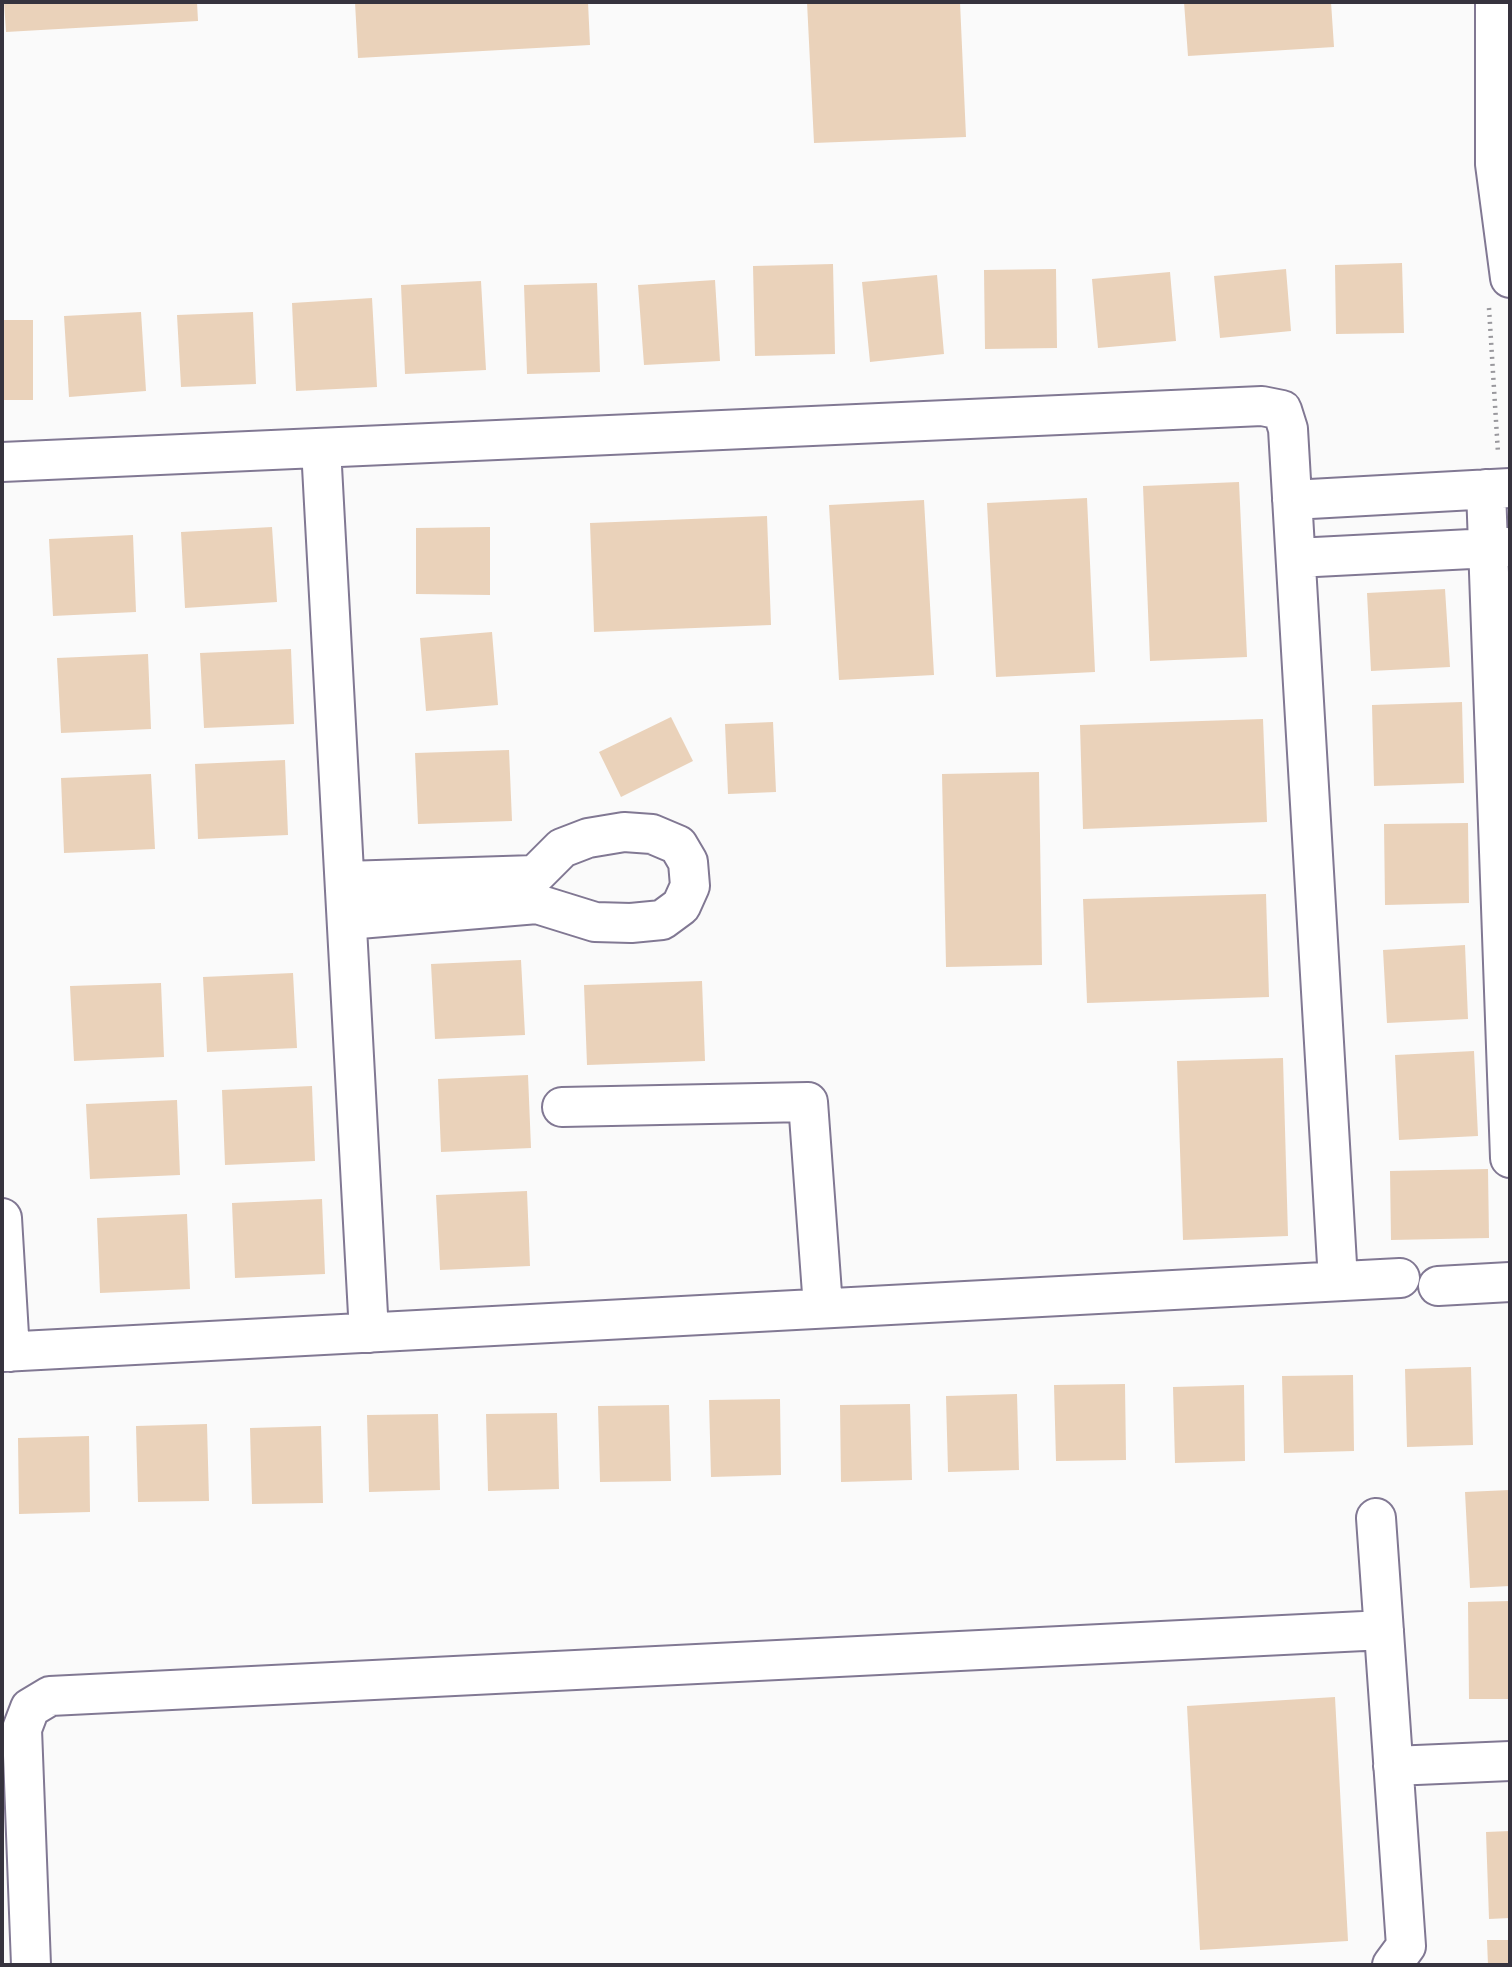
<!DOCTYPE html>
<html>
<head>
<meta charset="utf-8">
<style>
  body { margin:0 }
  #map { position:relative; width:1512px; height:1967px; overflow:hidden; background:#fafafa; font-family:"DM Sans",sans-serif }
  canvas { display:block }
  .frame { position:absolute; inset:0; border:4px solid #36333e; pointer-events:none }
</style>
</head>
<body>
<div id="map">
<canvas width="1512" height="1967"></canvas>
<div class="frame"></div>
</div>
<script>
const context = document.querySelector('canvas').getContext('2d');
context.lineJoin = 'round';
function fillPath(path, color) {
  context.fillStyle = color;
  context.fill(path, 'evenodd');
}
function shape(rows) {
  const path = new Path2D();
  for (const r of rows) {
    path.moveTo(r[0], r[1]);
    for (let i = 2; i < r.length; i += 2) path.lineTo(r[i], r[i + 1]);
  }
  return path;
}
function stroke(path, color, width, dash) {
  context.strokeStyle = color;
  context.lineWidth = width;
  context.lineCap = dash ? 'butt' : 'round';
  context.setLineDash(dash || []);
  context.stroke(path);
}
fillPath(shape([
  [4,2,197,2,198,21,6,32],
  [355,2,588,2,590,45,358,58],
  [807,2,960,2,966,137,814,143],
  [1184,2,1331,2,1334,47,1188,56],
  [1402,263,1404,333,1336,334,1335,265],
  [833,264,835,354,755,356,753,266],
  [1056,269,1057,348,985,349,984,270],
  [1286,269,1291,331,1220,338,1214,276],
  [1170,272,1176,341,1098,348,1092,279],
  [937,275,944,354,870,362,862,282],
  [715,280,720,361,644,365,638,285],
  [481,281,486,370,405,374,401,285],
  [597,283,600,372,527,374,524,285],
  [372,298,377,387,296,391,292,303],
  [141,312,146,391,69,397,64,316],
  [253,312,256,384,181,387,177,315],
  [2,320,33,320,33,400,2,400],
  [1239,482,1247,657,1150,661,1143,486],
  [1087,498,1095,672,996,677,987,503],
  [924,500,934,675,839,680,829,505],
  [767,516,771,625,594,632,590,523],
  [272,527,277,602,185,608,181,532],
  [490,527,490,595,416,594,416,528],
  [133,535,136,612,53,616,49,539],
  [1445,589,1450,667,1371,671,1367,593],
  [492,632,498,705,426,711,420,638],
  [291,649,294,724,204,728,200,653],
  [148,654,151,729,61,733,57,658],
  [1462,702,1464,783,1374,786,1372,705],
  [671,717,693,761,621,797,599,752],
  [1263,719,1267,822,1083,829,1080,725],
  [773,722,776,792,728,794,725,724],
  [509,750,512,821,418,824,415,753],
  [285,760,288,835,198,839,195,764],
  [1039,772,1042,965,946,967,942,774],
  [151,774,155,849,64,853,61,778],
  [1468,823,1469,903,1385,905,1384,824],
  [1266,894,1269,997,1087,1003,1083,899],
  [1465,945,1468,1019,1387,1023,1383,950],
  [521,960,525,1035,435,1039,431,964],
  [293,973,297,1048,207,1052,203,977],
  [702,981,705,1061,587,1065,584,985],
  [161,983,164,1057,74,1061,70,986],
  [1474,1051,1478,1136,1399,1140,1395,1055],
  [1283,1058,1288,1236,1183,1240,1177,1061],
  [528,1075,531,1148,441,1152,438,1079],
  [312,1086,315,1161,225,1165,222,1090],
  [177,1100,180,1175,90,1179,86,1104],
  [1488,1169,1489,1238,1391,1240,1390,1171],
  [527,1191,530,1266,440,1270,436,1195],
  [322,1199,325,1274,235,1278,232,1203],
  [187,1214,190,1289,100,1293,97,1218],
  [1471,1367,1473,1445,1407,1447,1405,1369],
  [1353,1375,1354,1451,1284,1453,1282,1376],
  [1125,1384,1126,1460,1056,1461,1054,1385],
  [1244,1385,1245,1461,1175,1463,1173,1387],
  [1017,1394,1019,1470,948,1472,946,1396],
  [780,1399,781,1475,711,1477,709,1400],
  [910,1404,912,1480,841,1482,840,1405],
  [669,1405,671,1481,600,1482,598,1406],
  [557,1413,559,1489,488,1491,486,1414],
  [438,1414,440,1490,369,1492,367,1415],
  [207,1424,209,1501,138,1502,136,1426],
  [321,1426,323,1503,252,1504,250,1428],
  [89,1436,90,1512,19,1514,18,1438],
  [1510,1490,1510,1586,1470,1588,1465,1492],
  [1510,1601,1510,1699,1469,1699,1468,1602],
  [1335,1697,1348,1941,1200,1950,1187,1706],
  [1510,1831,1510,1918,1489,1919,1486,1832],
  [1487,1940,1510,1940,1510,1965,1488,1965]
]), '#ead2ba');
const minor = shape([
  [1495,2,1495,164,1510,278],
  [321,448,369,1333],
  [2,462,1262,406,1282,410,1288,429,1338,1281],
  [1486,489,1510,1158],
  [1292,500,1510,488],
  [1296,558,1510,547],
  [345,881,535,875,562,848,588,838,624,832,652,834,678,845,688,862,690,886,681,906,662,920,631,923,595,922,537,904,347,920],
  [562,1107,808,1102,823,1307],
  [2,1218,10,1352],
  [1438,1286,1510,1282],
  [2,1352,1400,1278],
  [1376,1518,1406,1946,1392,1965],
  [1393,1766,1510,1761],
  [31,1965,22,1729,30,1708,50,1696,1384,1630]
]);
stroke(minor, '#817893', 42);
stroke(shape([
  [1489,308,1498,453]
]), '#99989d', 4.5, [2, 5]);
stroke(minor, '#fff', 38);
</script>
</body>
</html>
